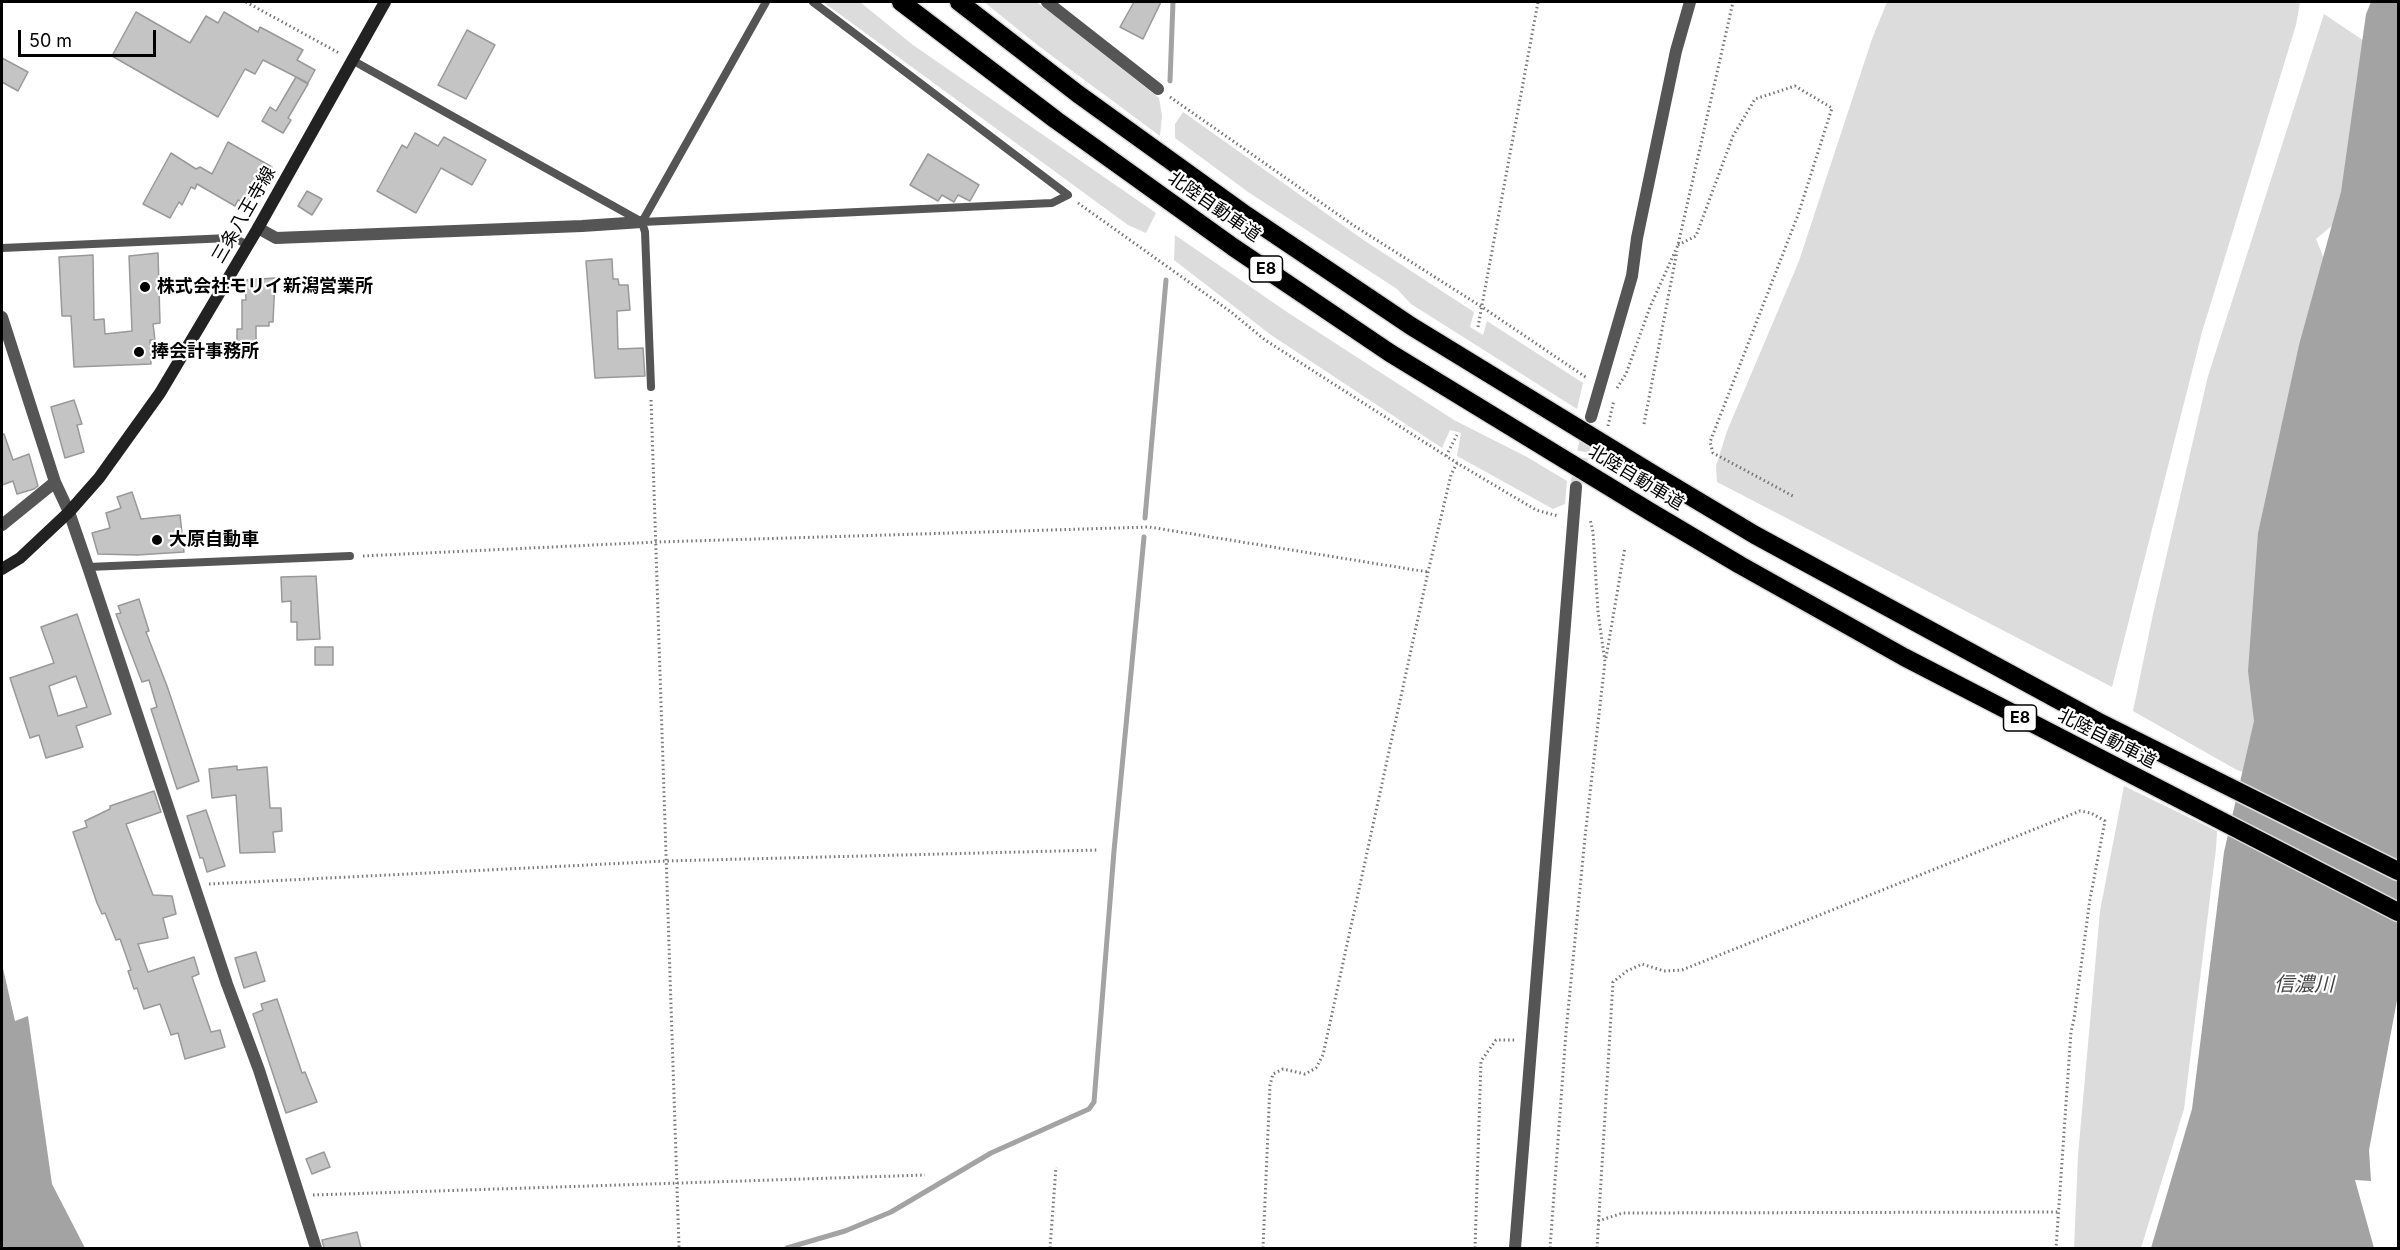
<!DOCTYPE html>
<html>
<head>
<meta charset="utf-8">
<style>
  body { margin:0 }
  #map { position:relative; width:2400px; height:1250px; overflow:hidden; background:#fff; font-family:Inter,sans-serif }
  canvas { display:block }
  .frame { position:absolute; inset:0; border:3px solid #000; pointer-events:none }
  .scale { position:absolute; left:18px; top:30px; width:138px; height:27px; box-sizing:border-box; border:3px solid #000; border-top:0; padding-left:8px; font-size:18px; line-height:21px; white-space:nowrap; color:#000; -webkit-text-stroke:4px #fff; paint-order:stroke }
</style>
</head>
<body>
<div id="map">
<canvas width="2400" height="1250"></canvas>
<div class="frame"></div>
<div class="scale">50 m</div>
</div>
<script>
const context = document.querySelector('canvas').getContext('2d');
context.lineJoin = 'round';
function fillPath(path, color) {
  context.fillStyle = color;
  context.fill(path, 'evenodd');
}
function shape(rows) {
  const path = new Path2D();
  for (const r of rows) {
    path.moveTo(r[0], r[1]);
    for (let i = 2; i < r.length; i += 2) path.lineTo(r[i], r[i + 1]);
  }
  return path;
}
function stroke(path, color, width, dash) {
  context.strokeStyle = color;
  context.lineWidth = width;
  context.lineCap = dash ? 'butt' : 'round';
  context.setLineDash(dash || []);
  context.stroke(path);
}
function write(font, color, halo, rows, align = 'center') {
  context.font = font + ' Inter,"Noto Sans JP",sans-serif';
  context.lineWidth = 4.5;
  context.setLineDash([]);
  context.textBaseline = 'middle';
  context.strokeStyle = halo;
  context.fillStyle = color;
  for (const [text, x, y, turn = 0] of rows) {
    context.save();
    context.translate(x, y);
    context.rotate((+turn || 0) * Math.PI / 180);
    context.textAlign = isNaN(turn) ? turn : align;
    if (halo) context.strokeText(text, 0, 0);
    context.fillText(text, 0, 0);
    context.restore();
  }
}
fillPath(shape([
  [823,2,860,2,913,45,1156,213,1146,233,1128,225],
  [984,2,1036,2,1054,15,1159,98,1162,116,1160,136,1040,47],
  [1887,2,2300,2,2296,25,2202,332,2112,687,1717,482,1716,466,1727,431,1799,261,1872,39],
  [2324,14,2373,47,2353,208,2316,239,2334,283,2254,777,2235,769,2133,711,2153,614,2208,376],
  [1183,112,1365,241,1474,312,1470,327,1483,335,1487,321,1583,383,1577,409,1411,304,1397,289,1248,192,1175,138,1175,124],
  [1175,235,1287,312,1454,420,1527,457,1567,481,1565,504,1553,509,1457,456,1461,433,1450,430,1442,448,1271,335,1174,260],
  [2124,786,2217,831,2216,849,2184,1109,2141,1248,2074,1248,2078,1155,2100,911]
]), '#dcdcdc');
fillPath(shape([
  [2371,2,2398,2,2398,995,2369,1150,2371,1181,2355,1180,2374,1248,2151,1248,2192,1109,2224,852,2254,721,2248,671,2258,533,2299,345,2341,192,2366,14],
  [2,964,15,1021,28,1016,52,1184,85,1248,2,1248]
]), '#a3a3a3');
stroke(shape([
  [1170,81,1173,2],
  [1145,518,1166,280],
  [787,1248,845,1231,891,1212,991,1153,1089,1109,1094,1102,1114,851,1144,537]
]), '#a3a3a3', 5);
const building = shape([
  [1134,2,1161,2,1143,39,1120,27,1134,2],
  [136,12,190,43,206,16,218,23,224,12,258,32,260,27,303,50,297,60,315,70,308,83,263,60,255,74,245,69,218,117,112,56,136,12],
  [467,30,495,45,466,99,438,85,467,30],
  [2,58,28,72,18,91,2,82,2,58],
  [296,77,308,84,288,118,291,120,283,133,262,121,270,107,276,111,296,77],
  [415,133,438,146,444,137,486,160,472,185,441,168,416,213,377,191,402,145,407,148,415,133],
  [228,142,272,167,257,189,253,186,246,204,238,200,235,206,197,184,195,189,191,187,182,205,179,202,170,218,143,204,171,153,196,169,200,167,212,174,228,142],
  [928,154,979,185,970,201,958,195,954,202,942,195,938,201,910,185,928,154],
  [307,191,322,199,312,215,298,206,307,191],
  [158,253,160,323,153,324,155,340,150,340,151,364,74,367,71,316,62,316,59,257,93,255,94,320,104,319,105,334,132,331,129,256,158,253],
  [612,259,613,279,618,279,619,285,628,285,630,310,617,311,618,349,643,348,645,376,595,378,586,261,612,259],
  [275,278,273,322,269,322,269,326,256,326,256,353,237,353,237,329,242,329,242,300,246,300,245,280,275,278],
  [74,400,82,424,77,425,84,452,65,458,51,407,74,400],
  [2,434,4,434,13,460,29,454,38,486,34,489,17,494,13,481,2,485,2,434],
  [132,492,141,519,180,515,184,552,137,555,98,554,92,533,110,528,106,513,121,508,117,497,132,492],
  [316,576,320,639,297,640,297,622,291,622,291,601,282,602,281,577,316,576],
  [139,599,149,631,146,632,167,686,199,781,177,789,151,709,157,707,149,680,142,682,116,614,121,613,118,606,139,599],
  [77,614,111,714,76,726,83,747,46,758,39,735,30,738,10,678,54,663,41,627,77,614],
  [76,676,87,707,58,716,49,686,76,676],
  [315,647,333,647,333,665,315,665,315,647],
  [237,766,237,770,267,767,270,808,281,808,282,831,273,832,275,852,240,853,236,795,212,798,209,769,237,766],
  [154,791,161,812,126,824,153,895,172,896,176,914,163,918,168,938,138,944,148,972,194,957,199,974,192,977,211,1032,220,1030,225,1047,185,1059,178,1033,171,1035,160,1004,144,1009,137,988,134,989,128,971,131,970,120,939,116,940,105,913,102,914,97,903,73,832,87,827,85,821,110,809,110,806,154,791],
  [206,810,225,866,207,872,203,858,200,858,187,816,206,810],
  [256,952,265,981,244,988,235,958,256,952],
  [277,999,302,1073,305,1072,317,1102,286,1113,253,1014,263,1010,261,1004,277,999],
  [324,1152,330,1167,312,1174,306,1159,324,1152],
  [357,1232,361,1248,324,1248,322,1240,357,1232]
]);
fillPath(building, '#c4c4c4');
stroke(building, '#999', 1.5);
stroke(shape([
  [1576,487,1588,429]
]), '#d9d9d9', 12, [12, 6]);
const motorway = shape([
  [901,2,1056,120,1233,247,1390,353,1649,511,1740,565,1904,657,2398,912],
  [959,2,1078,94,1246,215,1411,326,1653,474,1755,535,2097,721,2398,871]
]);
stroke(motorway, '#dbdbdb', 21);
stroke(shape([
  [246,2,339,53],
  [1170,97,1353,225,1482,307,1587,378],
  [1078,203,1231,312,1265,340,1457,463,1536,510,1558,516],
  [1678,245,1696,236,1733,136,1755,99,1795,86,1832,108,1798,215,1710,442,1713,453,1793,496],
  [1478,327,1538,2],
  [1617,388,1626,374,1650,307,1678,245,1733,2],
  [651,400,679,1247],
  [1644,424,1677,251],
  [1608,426,1614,400],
  [1446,456,1457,435],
  [363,556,657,542,1149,527,1428,572],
  [1606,658,1625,547],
  [209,884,666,861,1098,850],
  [313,1195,925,1175],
  [1598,1221,1623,1213,2058,1212],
  [1050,1248,1056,1167],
  [1263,1248,1270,1085,1273,1074,1283,1069,1305,1074,1316,1068,1323,1055,1428,572,1451,475,1457,463],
  [1475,1248,1481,1061,1496,1040,1517,1040],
  [1550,1248,1566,1032,1585,837,1605,662,1598,612,1593,532,1590,519],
  [1597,1248,1613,982,1627,971,1642,964,1664,971,1682,970,2080,811,2091,813,2105,821,2090,899,2074,1019,2071,1032,2056,1248]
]), '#777', 3, [1.5, 3]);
stroke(shape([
  [352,60,642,222,1052,203,1068,195,813,2],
  [2,248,229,238,236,239,248,245],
  [651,387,645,232,642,222,766,2],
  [88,567,350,556]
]), '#555', 8);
stroke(shape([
  [1047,2,1158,89],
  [258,228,276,238,582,226,642,222],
  [2,317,55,482,69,512,88,567,227,984,259,1070,316,1248],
  [1591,417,1632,276,1637,238,1676,51,1690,2],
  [2,525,55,482],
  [1515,1248,1576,487]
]), '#555', 12);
stroke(shape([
  [2,569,20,558,69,512,99,478,160,393,258,228,385,2]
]), '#222', 12);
stroke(motorway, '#000', 18);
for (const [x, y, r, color] of [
  [145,287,6,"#000"],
  [139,352,6,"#000"],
  [157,540,6,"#000"]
]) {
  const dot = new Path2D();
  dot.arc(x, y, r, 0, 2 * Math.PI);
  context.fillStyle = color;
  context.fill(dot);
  stroke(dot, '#fff', 2);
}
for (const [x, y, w] of [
  [1266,269,33],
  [2020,718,33]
]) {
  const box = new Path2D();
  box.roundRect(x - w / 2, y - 13, w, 26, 4.5);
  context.fillStyle = '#fff';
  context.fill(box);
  stroke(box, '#000', 1.5);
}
write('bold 16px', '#000', null, [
  ["E8",1266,269],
  ["E8",2020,718]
]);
write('18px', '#000', '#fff', [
  ["北陸自動車道",1214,207,35],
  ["三条八王寺線",244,215,-60],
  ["北陸自動車道",1636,478,31],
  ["北陸自動車道",2107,739,27]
]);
write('bold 18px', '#000', '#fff', [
  ["株式会社モリイ新潟営業所",157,287],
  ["捧会計事務所",151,352],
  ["大原自動車",169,540]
], 'left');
write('italic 20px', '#444', '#fff', [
  ["信濃川",2304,985]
]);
</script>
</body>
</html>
